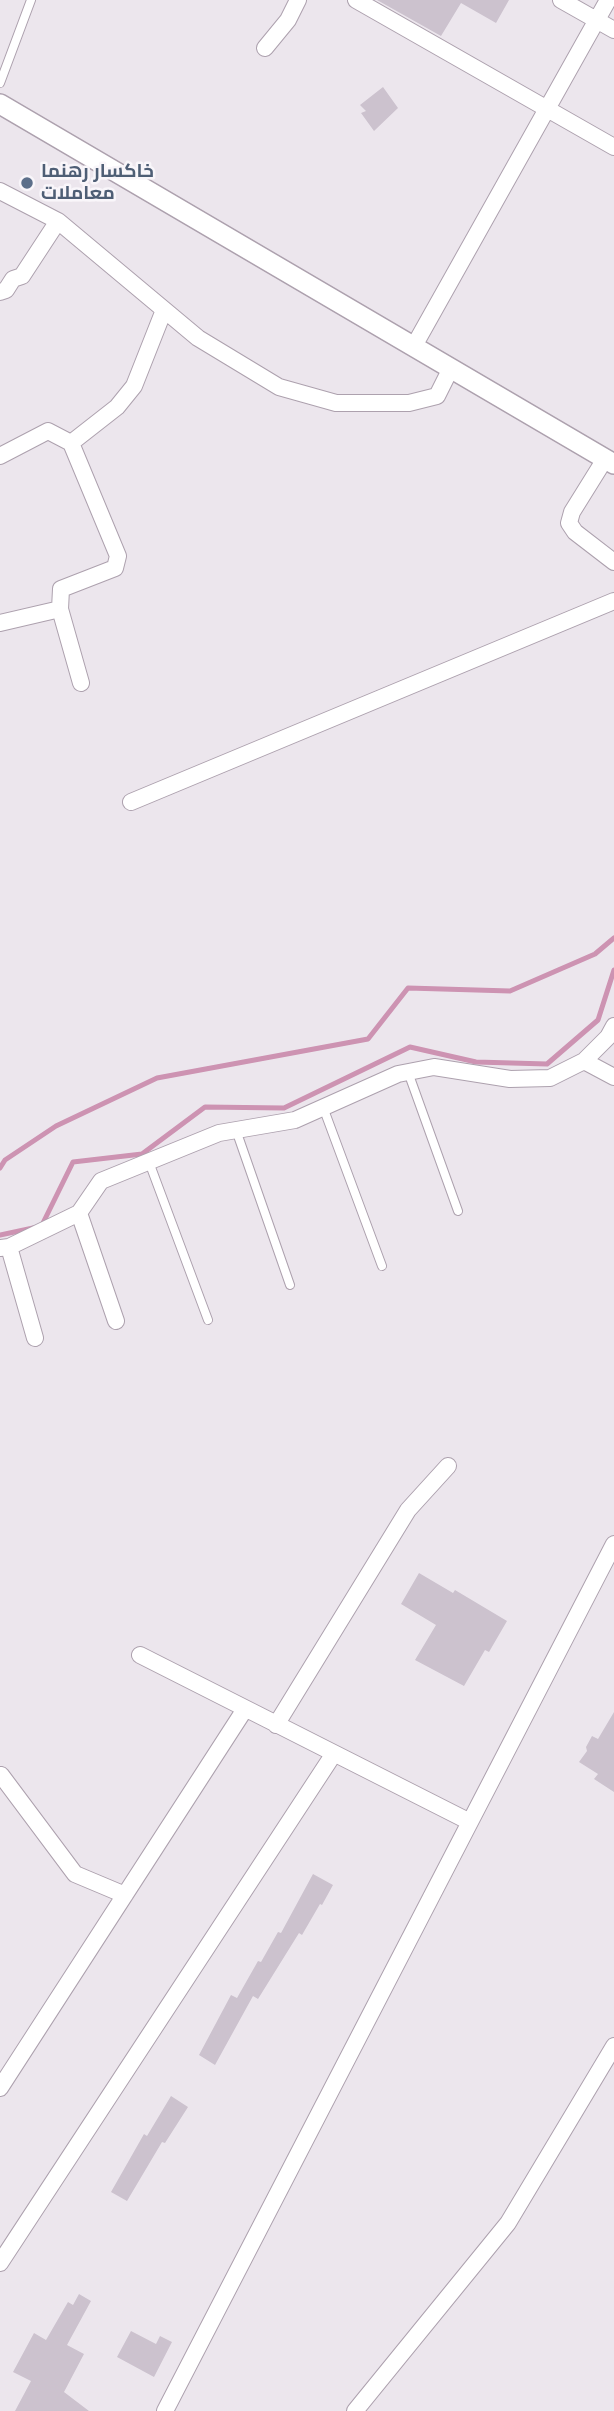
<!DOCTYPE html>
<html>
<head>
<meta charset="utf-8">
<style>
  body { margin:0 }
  canvas { display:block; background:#ece6ed }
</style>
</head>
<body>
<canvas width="614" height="2411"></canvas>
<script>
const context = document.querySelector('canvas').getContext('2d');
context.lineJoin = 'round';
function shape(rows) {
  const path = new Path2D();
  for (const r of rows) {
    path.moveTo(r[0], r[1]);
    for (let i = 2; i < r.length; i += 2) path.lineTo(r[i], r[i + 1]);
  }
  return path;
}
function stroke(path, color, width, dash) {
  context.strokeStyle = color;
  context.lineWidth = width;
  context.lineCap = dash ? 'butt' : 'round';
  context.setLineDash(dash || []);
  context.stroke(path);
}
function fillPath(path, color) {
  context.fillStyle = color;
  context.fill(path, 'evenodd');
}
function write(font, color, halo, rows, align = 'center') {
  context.font = font + ' "Open Sans",Cairo,sans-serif';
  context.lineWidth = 5;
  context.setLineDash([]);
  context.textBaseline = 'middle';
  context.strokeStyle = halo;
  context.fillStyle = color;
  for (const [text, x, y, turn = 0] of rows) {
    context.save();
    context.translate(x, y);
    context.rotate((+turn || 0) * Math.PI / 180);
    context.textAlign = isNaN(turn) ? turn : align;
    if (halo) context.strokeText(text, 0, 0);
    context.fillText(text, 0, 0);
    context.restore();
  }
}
stroke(shape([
  [0,1168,5,1160,56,1126,157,1078,368,1039,408,988,510,991,595,954,614,938],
  [42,1225,73,1162,142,1154,205,1107,284,1108,410,1047,476,1062,547,1064,598,1020,614,970],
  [0,1235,33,1228]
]), '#cd93b2', 5);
fillPath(shape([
  [377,0,509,0,496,23,461,3,441,36],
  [383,87,398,108,374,131,361,113,366,111,360,105],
  [419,1573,453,1593,455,1590,507,1621,489,1652,485,1650,464,1686,415,1660,436,1625,401,1604],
  [614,1712,614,1792,594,1779,598,1774,579,1762,587,1751,586,1747,592,1736,598,1739],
  [313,1874,333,1885,322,1905,320,1904,302,1935,299,1933,258,1999,253,1996,215,2065,199,2055,231,1995,237,1998,258,1961,261,1962,278,1932,281,1933],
  [171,2096,188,2107,165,2143,162,2142,127,2201,111,2192,144,2134,147,2136],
  [79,2294,91,2301,67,2345,84,2354,64,2392,89,2411,15,2411,31,2381,13,2372,34,2333,46,2340,68,2302,73,2305],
  [131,2331,156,2344,160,2336,172,2342,154,2377,117,2357]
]), '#ccc2ce');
const service = shape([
  [0,83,31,0],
  [408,1072,458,1211],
  [323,1107,382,1266],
  [236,1130,290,1285],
  [149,1162,208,1320]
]);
const minor = shape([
  [356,0,614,147],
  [561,0,614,30],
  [265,48,288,20,298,0],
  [0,191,58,221,198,338,279,387,336,403,409,403,437,396,451,368],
  [0,292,6,290,13,279,22,276,58,221],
  [414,346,608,0],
  [71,443,117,407,134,386,164,310],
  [0,456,48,431,71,443,118,556,115,568,61,589,60,609,81,683],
  [605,459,572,512,569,523,575,532,614,562],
  [0,623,60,609],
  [131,802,614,601],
  [584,1061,614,1077],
  [79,1213,116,1321],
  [9,1247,35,1338],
  [0,1248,9,1247,79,1213,101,1181,219,1133,295,1120,398,1074,434,1067,510,1079,550,1078,584,1061,608,1037,614,1026],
  [140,1655,470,1822],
  [276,1725,408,1510,448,1466],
  [1,1775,75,1874,125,1895],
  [0,2088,245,1709],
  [0,2263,333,1755],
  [165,2411,614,1544],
  [355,2411,508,2223,614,2046]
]);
const tertiary = shape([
  [0,104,614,464]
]);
stroke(service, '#ada1ae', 10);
stroke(minor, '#ada1ae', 18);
stroke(tertiary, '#ada1ae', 22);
stroke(service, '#fff', 8);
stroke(minor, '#fff', 16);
stroke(tertiary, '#fff', 19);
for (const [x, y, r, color] of [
  [27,183,7,"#5c6f8a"]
]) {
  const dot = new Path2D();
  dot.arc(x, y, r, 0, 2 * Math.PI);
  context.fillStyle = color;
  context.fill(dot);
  stroke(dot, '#f9f6fa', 2.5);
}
write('bold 19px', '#4e5e75', '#f9f6fa', [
  ["خاکسار رهنما",41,172],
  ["معاملات",41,194]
], 'left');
</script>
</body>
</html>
